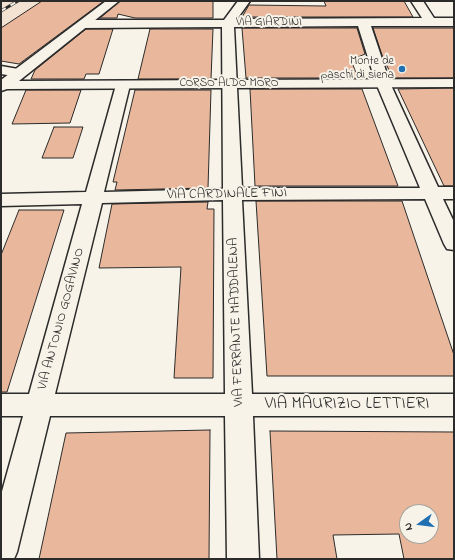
<!DOCTYPE html>
<html>
<head>
<meta charset="utf-8">
<style>
  body { margin:0 }
  #map { position:relative; width:455px; height:560px; overflow:hidden; background:#f7f3e8; font-family:"Indie Flower",sans-serif }
  canvas { display:block }
  .frame { position:absolute; inset:0; border:2px solid #2b2b2b; pointer-events:none }
  .north { position:absolute; left:399px; top:504px; width:40px; height:40px; box-sizing:border-box; background:#f7f3e8; border:1px solid #a5a39c; border-radius:50%; rotate:256deg; font-size:11px; font-weight:700; line-height:16px; text-align:center; color:#2b2b2b }
  .north::after { content:''; display:block; margin:auto; width:14px; height:18px; background:#1f6fb2; clip-path:polygon(50% 0,100% 100%,50% 72%,0 100%) }
</style>
</head>
<body>
<div id="map">
<canvas width="455" height="560"></canvas>
<div class="frame"></div>
<div class="north">N</div>
</div>
<script>
const context = document.querySelector('canvas').getContext('2d');
context.lineJoin = 'round';
function fillPath(path, color) {
  context.fillStyle = color;
  context.fill(path, 'evenodd');
}
function shape(rows) {
  const path = new Path2D();
  for (const r of rows) {
    path.moveTo(r[0], r[1]);
    for (let i = 2; i < r.length; i += 2) path.lineTo(r[i], r[i + 1]);
  }
  return path;
}
function stroke(path, color, width, dash) {
  context.strokeStyle = color;
  context.lineWidth = width;
  context.lineCap = dash ? 'butt' : 'round';
  context.setLineDash(dash || []);
  context.stroke(path);
}
function write(font, color, halo, rows, align = 'center') {
  context.font = font + ' "Indie Flower",sans-serif';
  context.lineWidth = 4;
  context.setLineDash([]);
  context.textBaseline = 'middle';
  context.strokeStyle = halo;
  context.fillStyle = color;
  for (const [text, x, y, turn = 0] of rows) {
    context.save();
    context.translate(x, y);
    context.rotate((+turn || 0) * Math.PI / 180);
    context.textAlign = isNaN(turn) ? turn : align;
    if (halo) context.strokeText(text, 0, 0);
    context.fillText(text, 0, 0);
    context.restore();
  }
}
fillPath(shape([
  [1,1,43,1,1,28]
]), '#f3e1d1');
const building = shape([
  [42,1,104,1,19,64,1,61,1,28,42,1],
  [120,1,213,1,213,18,135,18,118,14,117,18,100,18,120,1],
  [324,1,404,1,413,17,242,17,249,5,326,6,324,1],
  [242,28,357,28,365,54,351,60,358,78,246,78,242,28],
  [373,28,454,28,454,78,393,78,383,58,373,28],
  [86,29,113,29,99,74,86,74,84,79,31,79,35,70,86,29],
  [150,29,213,29,211,79,138,79,150,29],
  [454,88,454,186,444,186,398,89,454,88],
  [250,89,362,89,398,186,255,186,250,89],
  [26,90,81,90,70,123,12,124,26,90],
  [135,90,211,90,208,188,115,190,117,182,113,182,135,90],
  [54,127,83,127,73,158,42,158,54,127],
  [256,201,402,201,454,355,454,376,267,376,256,201],
  [208,202,207,209,214,209,213,378,174,378,181,267,99,268,112,204,208,202],
  [19,210,64,210,7,392,1,392,1,255,19,210],
  [210,430,209,559,39,559,66,433,210,430],
  [270,431,454,432,454,559,404,559,399,534,333,535,337,559,277,559,270,431],
  [407,512,431,512,431,536,407,536,407,512]
]);
fillPath(building, '#e9b79b');
stroke(building, '#2b2b2b', 1);
const street = shape([
  [238,1,250,1,237,19,422,18,411,1,423,1,434,18,454,18,454,26,371,26,390,83,438,187,454,187,454,199,443,199,454,222,454,250,447,249,444,244,425,199,242,200,252,394,454,394,454,416,253,416,259,559,227,559,225,416,50,416,17,552,14,559,1,559,1,495,23,416,1,416,1,394,29,394,82,204,1,206,1,194,86,192,116,85,118,82,123,81,128,82,130,85,104,192,223,189,222,27,83,28,77,24,83,20,224,20,238,1],
  [358,26,376,83,420,188,242,188,234,27,358,26],
  [223,200,225,394,55,394,102,203,223,200],
  [1,66,24,70,26,73,24,76,19,77,1,74,1,66]
]);
const secondary = shape([
  [106,1,119,1,19,81,454,79,454,87,7,89,1,91,1,80,106,1]
]);
stroke(street, '#2b2b2b', 3);
stroke(secondary, '#2b2b2b', 3);
fillPath(street, '#f7f3e8');
fillPath(secondary, '#f7f3e8');
const rail = shape([
  [1,11,18,1]
]);
stroke(rail, '#2b2b2b', 3);
stroke(rail, '#f7f3e8', 2, [5.5]);
for (const [x, y, r, color] of [
  [402,69,4,"#1f6fb2"]
]) {
  const dot = new Path2D();
  dot.arc(x, y, r, 0, 2 * Math.PI);
  context.fillStyle = color;
  context.fill(dot);
  stroke(dot, '#f7f3e8', 1.5);
}
write('12px', '#2b2b2b', '#f7f3e8', [
  ["VIA GIARDINI",269,23],
  ["CORSO ALDO MORO",229,84]
]);
write('12px', '#2b2b2b', '#f7f3e8', [
  ["Monte de",394,62],
  ["paschi di siena",394,76]
], 'right');
write('14px', '#2b2b2b', '#f7f3e8', [
  ["VIA CARDINALE FINI",227,195,-1],
  ["VIA ANTONIO GOGAVINO",62,319,-75],
  ["VIA FERRANTE MADDALENA",237,322,-92]
]);
write('17px', '#2b2b2b', '#f7f3e8', [
  ["VIA MAURIZIO LETTIERI",347,405]
]);
</script>
</body>
</html>
